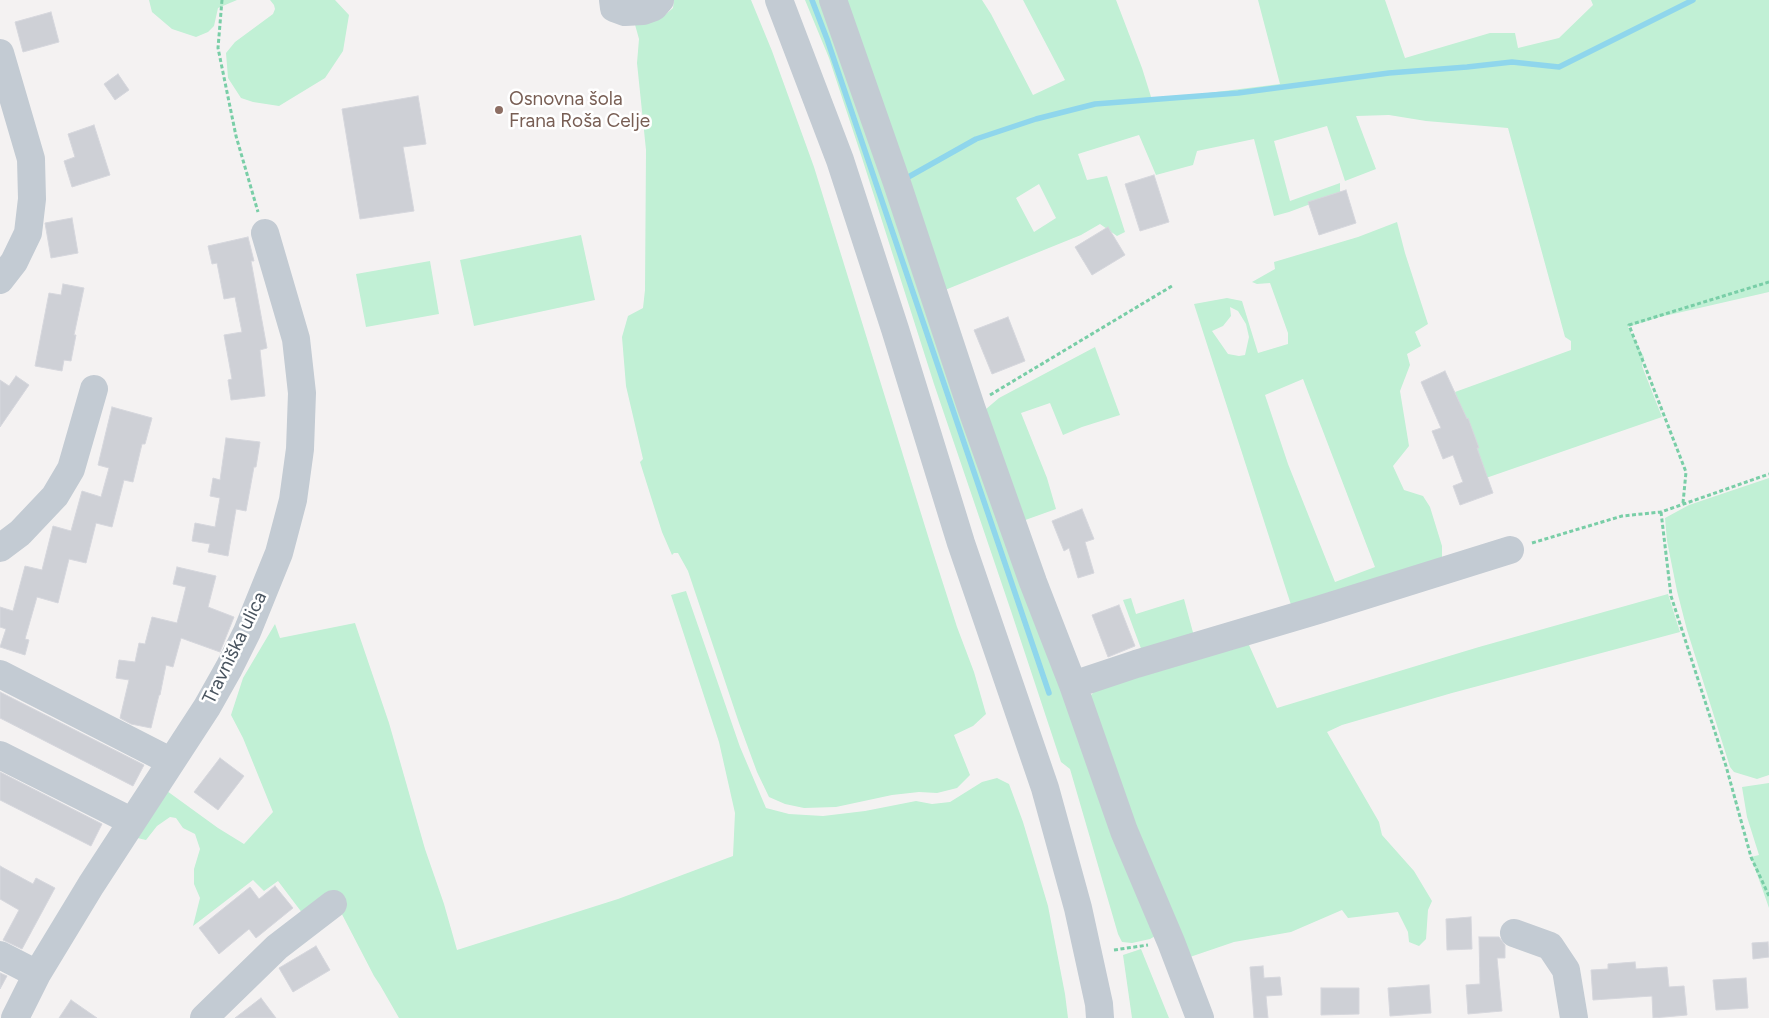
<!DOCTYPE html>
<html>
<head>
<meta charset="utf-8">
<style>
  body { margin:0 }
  canvas { display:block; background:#f4f2f2 }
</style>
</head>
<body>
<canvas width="1769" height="1018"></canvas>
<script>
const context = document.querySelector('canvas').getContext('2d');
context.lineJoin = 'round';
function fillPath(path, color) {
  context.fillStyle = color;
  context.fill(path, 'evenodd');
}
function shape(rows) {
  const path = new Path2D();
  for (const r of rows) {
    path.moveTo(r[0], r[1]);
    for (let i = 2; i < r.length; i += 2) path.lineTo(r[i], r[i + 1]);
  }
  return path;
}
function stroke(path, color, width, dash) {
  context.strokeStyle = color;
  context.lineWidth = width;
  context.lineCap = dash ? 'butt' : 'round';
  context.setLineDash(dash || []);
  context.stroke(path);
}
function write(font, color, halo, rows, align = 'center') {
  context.font = font + ' Figtree,sans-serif';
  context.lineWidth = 5;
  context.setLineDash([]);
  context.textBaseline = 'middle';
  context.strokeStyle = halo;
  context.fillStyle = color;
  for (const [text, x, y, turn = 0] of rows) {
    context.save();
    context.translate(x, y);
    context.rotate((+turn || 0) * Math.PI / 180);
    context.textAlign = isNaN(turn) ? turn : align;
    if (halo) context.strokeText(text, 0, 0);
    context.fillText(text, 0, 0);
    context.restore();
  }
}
fillPath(shape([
  [149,0,237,0,218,8,214,26,208,32,196,37,172,29,152,12],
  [270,0,335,0,349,15,343,51,325,78,279,106,253,102,241,98,228,78,226,53,235,42,273,14,275,9,274,5],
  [674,0,751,0,772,51,814,167,932,549,957,627,974,672,986,714,973,726,954,735,970,775,957,788,937,793,919,792,892,795,836,807,804,808,785,804,769,797,757,772,739,723,688,571,678,553,674,553,672,555,662,532,640,462,643,459,626,386,622,337,628,316,643,308,645,290,646,150,637,63,639,39,634,21,656,14,665,15,673,8],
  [805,0,825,0,1159,934,1150,939,1132,943,1122,942,1118,934,1070,769,1061,762,1011,611,934,384,862,158,829,58],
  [840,0,982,0,991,14,1033,95,1065,80,1023,0,1116,0,1142,68,1152,100,1280,84,1258,0,1385,0,1405,58,1490,33,1515,33,1518,48,1559,38,1593,5,1591,0,1769,0,1769,292,1660,317,1628,327,1644,357,1642,366,1662,417,1486,478,1455,392,1571,350,1571,341,1565,337,1508,128,1426,121,1389,115,1356,116,1376,169,1345,181,1327,126,1274,141,1290,201,1340,183,1340,193,1289,212,1274,216,1254,139,1197,151,1193,165,1156,175,1139,135,1078,154,1087,180,1107,176,1125,232,1117,236,1100,224,1081,235,940,292],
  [1039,184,1056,218,1034,232,1016,198],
  [1397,222,1405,253,1428,324,1415,332,1421,346,1407,354,1410,365,1400,391,1409,446,1393,466,1404,490,1423,496,1430,507,1442,546,1442,561,1293,611,1194,304,1227,298,1242,301,1258,353,1288,344,1288,333,1270,283,1257,284,1252,282,1275,269,1274,262,1358,237],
  [1230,307,1238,311,1246,324,1249,337,1245,355,1239,356,1228,354,1212,331,1223,326,1231,316],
  [1303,379,1375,567,1335,582,1288,464,1265,395],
  [581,235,595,300,474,326,460,260],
  [430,261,439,314,366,327,356,274],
  [1095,347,1120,415,1082,427,1063,435,1050,403,1021,413,1047,478,1056,509,1017,523,979,415,999,398],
  [1769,478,1769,775,1757,779,1734,772,1730,767,1687,630,1677,591,1667,541,1665,518,1689,505],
  [686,591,740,747,766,808,789,814,823,816,865,811,916,801,932,804,950,802,982,782,997,778,1009,784,1023,822,1048,906,1065,994,1068,1018,399,1018,380,985,374,976,333,897,306,918,278,881,264,891,253,880,193,926,200,898,194,884,194,869,200,849,195,834,183,828,176,818,170,817,157,826,146,840,133,837,167,791,218,828,244,844,273,812,243,738,231,715,243,678,275,624,280,638,355,623,389,723,425,849,444,904,457,950,618,899,733,856,735,813,719,742,671,595],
  [1668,594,1680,632,1452,693,1342,725,1327,732,1379,822,1382,835,1414,871,1432,901,1428,910,1426,939,1419,946,1409,942,1408,932,1398,912,1348,918,1342,910,1291,932,1234,942,1187,958,1160,904,1090,696,1098,688,1245,636,1277,708,1479,647],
  [1131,598,1136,614,1184,599,1195,640,1143,654,1123,600],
  [1769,783,1769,908,1751,857,1759,855,1747,817,1742,787],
  [1141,949,1169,1018,1132,1018,1123,955]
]), '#c1f0d5');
stroke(shape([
  [812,0,827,39,1049,693],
  [903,180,976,139,1036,119,1095,104,1238,93,1389,73,1467,67,1512,62,1559,67,1693,0]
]), '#8fd6ec', 5.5);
const building = shape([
  [51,12,59,42,23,52,15,22,51,12],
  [118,74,129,90,115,100,104,84,118,74],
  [418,96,426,144,403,147,414,211,360,219,342,109,418,96],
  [94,125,110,175,72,187,64,161,75,157,68,134,94,125],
  [1154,175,1169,222,1140,231,1125,184,1154,175],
  [1346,190,1356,223,1319,235,1308,202,1346,190],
  [72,218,78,253,51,258,45,223,72,218],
  [1108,227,1125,255,1092,275,1075,247,1108,227],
  [248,237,254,261,251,261,267,348,260,350,265,396,231,400,228,380,232,379,224,335,242,332,235,297,224,299,217,263,212,264,208,246,248,237],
  [63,284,84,288,74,335,76,335,71,361,64,360,62,371,35,366,49,293,61,295,63,284],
  [1008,317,1025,361,992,374,974,330,1008,317],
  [1445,371,1467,419,1468,418,1479,448,1477,448,1493,493,1460,505,1453,486,1463,482,1453,455,1443,459,1432,431,1441,428,1421,382,1445,371],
  [16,376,29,385,0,427,0,380,9,386,16,376],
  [112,407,152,418,145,444,142,444,133,482,124,480,112,527,96,523,86,563,69,559,58,603,37,597,25,639,29,640,25,655,0,647,6,629,0,627,0,607,13,611,25,566,42,570,53,526,71,531,82,491,101,497,109,468,98,465,112,407],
  [226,438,260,442,256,467,254,467,246,511,236,509,228,556,208,552,210,544,192,541,195,523,215,527,220,498,210,496,213,478,220,480,226,438],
  [1082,509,1094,539,1085,542,1094,573,1078,578,1069,548,1064,551,1052,521,1082,509],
  [177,567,216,576,208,607,234,617,220,652,181,638,173,667,166,665,160,695,159,695,151,728,131,724,120,718,129,680,116,678,119,660,135,662,139,643,145,644,152,617,177,623,186,587,173,584,177,567],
  [1119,605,1135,646,1108,657,1092,615,1119,605],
  [0,692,144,765,133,786,0,718,0,692],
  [220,758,244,776,218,810,194,792,220,758],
  [0,772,102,824,91,846,0,800,0,772],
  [0,866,33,884,36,878,55,888,22,949,3,940,19,910,0,899,0,866],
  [275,886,293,908,256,938,249,929,219,954,199,928,250,887,259,899,275,886],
  [1471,917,1472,949,1447,950,1446,919,1471,917],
  [1479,937,1499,937,1505,945,1505,958,1497,958,1502,1011,1468,1014,1466,985,1480,984,1479,937],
  [1768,942,1769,957,1753,959,1752,943,1768,942],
  [316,946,330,970,293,992,279,968,316,946],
  [1635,962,1636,969,1667,967,1669,987,1684,986,1687,1015,1653,1018,1652,996,1593,1000,1591,970,1608,969,1608,964,1635,962],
  [1263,966,1264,978,1280,977,1282,995,1266,996,1268,1018,1254,1018,1250,967,1263,966],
  [0,973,7,976,0,989,0,973],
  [1746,978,1748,1008,1716,1010,1713,980,1746,978],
  [1429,985,1431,1013,1390,1016,1388,988,1429,985],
  [1321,988,1359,988,1359,1014,1321,1015,1321,988],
  [261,998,276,1018,235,1018,261,998],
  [71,1000,97,1018,59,1018,71,1000]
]);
fillPath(building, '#ced0d6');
stroke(building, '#d6d7dd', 1);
stroke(shape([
  [222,0,218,48,236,136,258,212],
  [990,395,1172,286],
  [1683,503,1686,472,1629,325,1769,282],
  [1661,512,1671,596,1726,766,1751,857,1769,896],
  [1532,543,1622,516,1661,512,1769,474],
  [1114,950,1148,945]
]), '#79cea7', 3, [4, 2.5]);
stroke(shape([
  [613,0,614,8,625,12,643,11,654,7,660,0],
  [779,0,840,160,895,329,961,543,1045,788,1078,908,1099,1004,1100,1018],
  [833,0,897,183,971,407,1033,582,1073,685,1124,831,1171,942,1200,1018],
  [0,53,31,159,32,199,28,233,14,262,0,280],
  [0,548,20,533,55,496,71,469,94,389],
  [0,674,170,761],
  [1073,685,1136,664,1318,610,1510,550],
  [0,755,131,821],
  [1514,933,1550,946,1566,970,1574,1018],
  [0,955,37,974],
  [15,1018,37,974,91,885,207,707,229,668,247,632,279,553,293,500,300,449,302,393,296,339,265,233],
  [204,1018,277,947,333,904]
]), '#c3cbd3', 28);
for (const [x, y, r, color] of [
  [499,110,5,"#8d6e63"]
]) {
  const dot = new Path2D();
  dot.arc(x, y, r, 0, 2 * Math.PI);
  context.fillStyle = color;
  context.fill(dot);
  stroke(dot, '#fff', 2);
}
write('19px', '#785e54', '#fff', [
  ["Osnovna šola",509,99],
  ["Frana Roša Celje",509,121]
], 'left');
write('19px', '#49545f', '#fff', [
  ["Travniška ulica",235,648,-64]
]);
</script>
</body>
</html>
